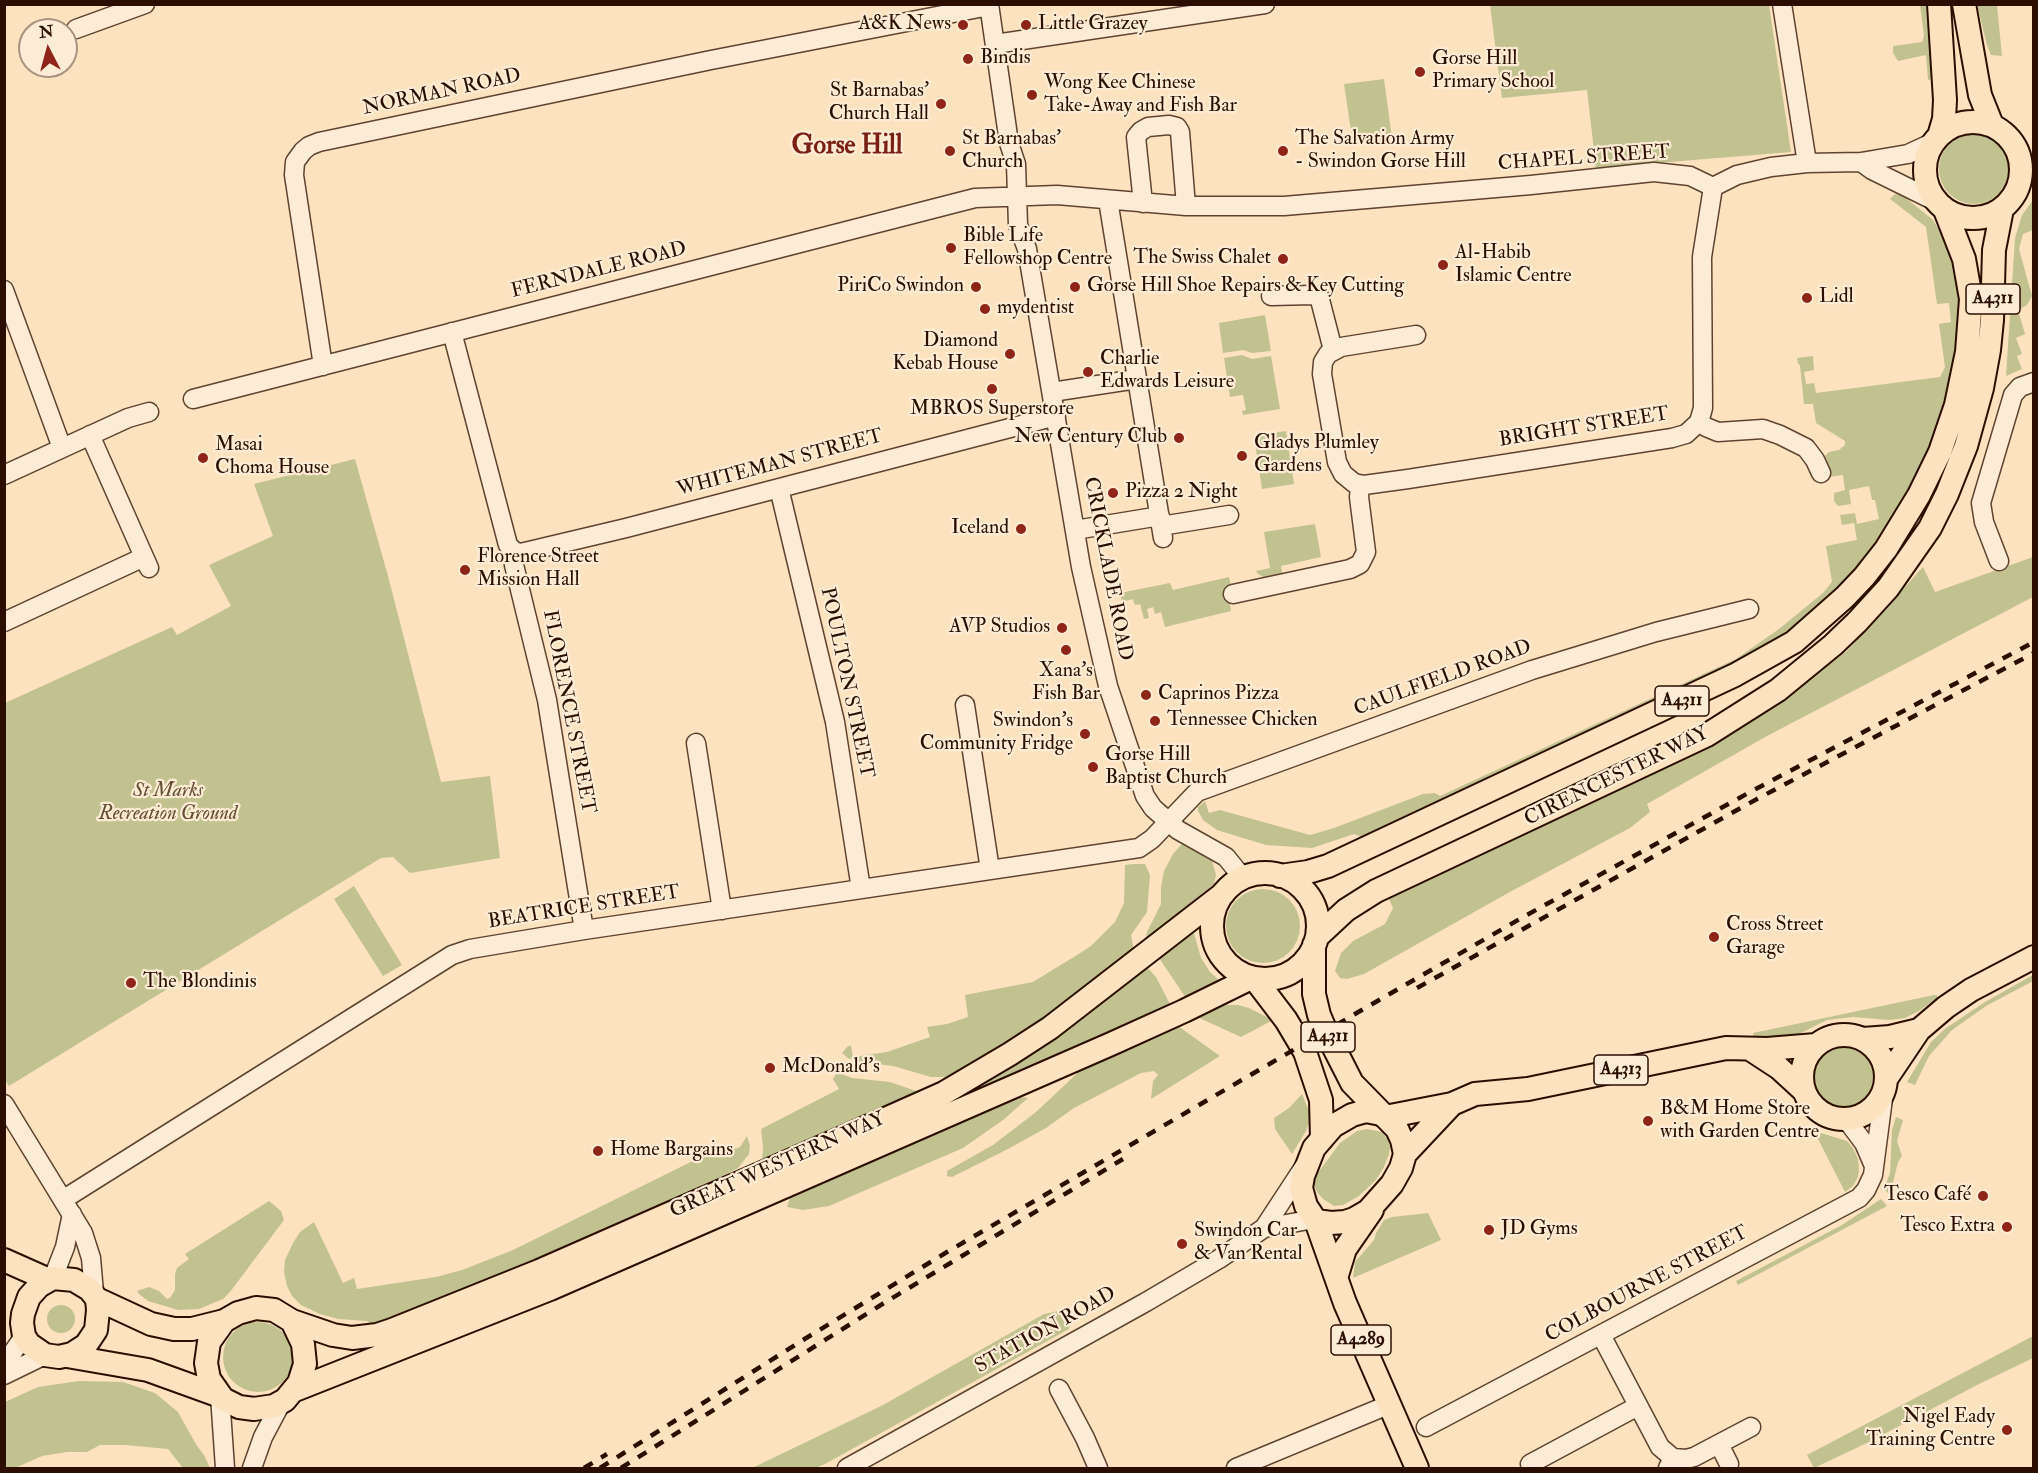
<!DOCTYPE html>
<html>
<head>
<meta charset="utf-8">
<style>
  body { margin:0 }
  #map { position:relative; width:2038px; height:1473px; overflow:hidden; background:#fce2bf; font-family:"IM FELL Double Pica",serif }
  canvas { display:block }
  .frame { position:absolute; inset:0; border:6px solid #2b0e00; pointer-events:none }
  .north { position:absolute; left:18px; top:18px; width:60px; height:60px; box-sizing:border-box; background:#fdecd5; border:2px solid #a99380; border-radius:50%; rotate:354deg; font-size:16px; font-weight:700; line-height:24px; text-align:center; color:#2b0e00 }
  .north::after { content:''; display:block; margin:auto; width:21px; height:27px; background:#8f2418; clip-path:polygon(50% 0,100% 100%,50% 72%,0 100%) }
</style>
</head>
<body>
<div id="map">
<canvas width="2038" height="1473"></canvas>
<div class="frame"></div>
<div class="north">N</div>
</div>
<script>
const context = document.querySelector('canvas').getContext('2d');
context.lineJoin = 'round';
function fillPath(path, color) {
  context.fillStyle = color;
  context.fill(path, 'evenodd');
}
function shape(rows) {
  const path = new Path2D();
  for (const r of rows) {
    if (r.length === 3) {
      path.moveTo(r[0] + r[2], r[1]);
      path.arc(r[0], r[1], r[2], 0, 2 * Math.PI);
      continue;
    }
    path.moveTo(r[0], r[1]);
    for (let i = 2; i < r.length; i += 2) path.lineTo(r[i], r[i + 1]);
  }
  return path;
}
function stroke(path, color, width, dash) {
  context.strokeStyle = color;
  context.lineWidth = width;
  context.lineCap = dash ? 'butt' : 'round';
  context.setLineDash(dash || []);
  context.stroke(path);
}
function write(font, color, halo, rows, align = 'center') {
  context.font = font + ' "IM FELL Double Pica",serif';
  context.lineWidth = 4.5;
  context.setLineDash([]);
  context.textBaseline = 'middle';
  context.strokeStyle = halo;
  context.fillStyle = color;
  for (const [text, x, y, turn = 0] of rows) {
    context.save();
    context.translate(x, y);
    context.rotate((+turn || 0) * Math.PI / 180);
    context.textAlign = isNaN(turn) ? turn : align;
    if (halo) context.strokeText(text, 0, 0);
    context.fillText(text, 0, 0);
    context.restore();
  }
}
fillPath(shape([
  [1490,5,1769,5,1791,152,1596,168,1587,90,1502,98],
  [1920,5,1929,5,1937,78,1928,80,1926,55,1898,61,1893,53,1893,46,1922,42,1924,36],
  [1977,5,1997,5,2002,56,1991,55,1987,45],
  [1384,79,1392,138,1353,144,1344,84],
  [1974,169,35],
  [1895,194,1902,195,1932,219,1940,231,1950,255,1953,257,1960,303,1960,329,1943,421,1898,518,1843,587,1768,649,1364,838,1354,834,1312,848,1266,845,1217,830,1203,820,1198,811,1198,807,1205,801,1209,813,1220,810,1310,835,1334,828,1423,794,1435,793,1440,796,1736,659,1779,629,1823,593,1832,582,1826,546,1857,540,1854,523,1842,525,1840,515,1855,513,1857,524,1879,519,1875,500,1872,500,1869,486,1849,490,1851,504,1838,506,1834,501,1834,493,1845,490,1843,475,1828,477,1826,470,1829,468,1825,456,1829,452,1839,450,1845,445,1845,441,1816,423,1813,404,1804,404,1800,365,1798,364,1797,358,1813,356,1814,370,1804,372,1806,384,1814,383,1816,393,1940,377,1945,367,1939,324,1951,322,1949,303,1937,304,1926,227,1890,199],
  [2033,200,2033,230,2023,234,2019,249,2032,296,2027,305,2018,310,2025,334,2016,338,2022,354,2017,356,2022,369,2006,376,2015,238,2022,215],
  [1265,315,1271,351,1252,353,1243,350,1223,353,1219,323],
  [1242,355,1252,359,1271,356,1280,409,1243,415,1242,411,1246,410,1243,395,1230,397,1224,358],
  [1286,431,1294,484,1262,489,1254,436],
  [355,459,388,576,441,782,490,776,500,858,410,873,393,857,381,858,9,1086,4,1079,5,703,172,627,177,635,231,606,209,565,273,536,254,484],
  [1315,524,1321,557,1281,566,1283,578,1268,580,1257,573,1256,571,1270,568,1264,532],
  [2033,557,2033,597,1767,736,1647,804,1650,812,1630,828,1508,893,1364,974,1347,979,1340,978,1335,971,1341,953,1353,941,1385,924,1393,908,1388,897,1641,780,1722,739,1778,702,1847,651,1923,567,1935,592],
  [1229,577,1235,602,1230,604,1231,611,1165,627,1161,612,1155,614,1153,607,1147,609,1149,618,1144,619,1140,604,1135,605,1133,599,1122,602,1120,593,1170,583,1173,590],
  [1182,844,1196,848,1208,855,1212,860,1216,875,1214,884,1146,939,1147,932,1161,904,1161,887,1164,871,1173,854],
  [1134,864,1145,864,1150,875,1147,912,1131,935,1134,951,1058,1012,959,1074,944,1077,931,1077,893,1066,860,1062,848,1058,842,1053,848,1046,851,1046,853,1057,887,1052,930,1037,927,1027,947,1024,968,1017,965,995,1033,982,1077,955,1091,946,1115,922,1124,903,1125,865],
  [354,886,402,965,383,976,334,899],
  [1263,926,37],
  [1194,933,1201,958,1210,972,1221,982,1186,998,1159,958],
  [1146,966,1156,977,1171,1006,890,1132],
  [2033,975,2033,981,1986,1006,1952,1030,1929,1056,1915,1085,1907,1082,1931,1042,1946,1028,1985,1002],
  [1934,995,1937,995,1937,998,1919,1011,1905,1018,1890,1020,1853,1017,1827,1020,1797,1035,1768,1039,1754,1038,1753,1033],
  [1227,1005,1238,1005,1249,1008,1273,1020,1241,1037,1197,1017,1217,1008],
  [1178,1026,1220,1056,1151,1099,1153,1081,1158,1075,1154,1071,1141,1073,1074,1108,1046,1128,1006,1150,952,1177,947,1176,947,1171,993,1145,1036,1112,1085,1066],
  [1843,1077,30],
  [837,1072,852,1078,890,1082,919,1092,762,1163,763,1147,761,1129,839,1089,833,1079],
  [1302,1094,1311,1116,1306,1131,1292,1154,1275,1129,1274,1118,1289,1108],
  [1019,1097,1028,1098,1003,1120,963,1148,829,1206,803,1210,787,1207,790,1198],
  [1896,1117,1903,1120,1897,1141,1902,1156,1898,1162,1890,1195,1884,1189,1890,1173,1892,1130],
  [1367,1129,1382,1132,1387,1139,1390,1147,1389,1154,1384,1167,1376,1180,1359,1196,1343,1205,1334,1206,1323,1199,1317,1192,1314,1185,1314,1178,1340,1143,1357,1131],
  [1821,1133,1847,1141,1853,1148,1858,1159,1859,1169,1858,1177,1853,1186,1845,1192,1817,1137],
  [747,1136,750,1146,749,1154,738,1168,681,1200,598,1238,374,1326,367,1321,338,1319,320,1314,301,1305,292,1296,287,1286,284,1272,285,1260,293,1243,300,1232,314,1222,343,1283,354,1278,357,1289,436,1277,462,1270,513,1250,723,1146,735,1149,740,1147],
  [1881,1199,1887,1206,1738,1285,1736,1281,1842,1225],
  [269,1201,281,1211,284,1220,230,1292,223,1299,199,1309,178,1310,148,1301,139,1294,137,1291,149,1287,159,1291,167,1299,170,1298,175,1290,175,1274,177,1268,189,1259,185,1254],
  [1428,1213,1441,1240,1353,1278,1355,1262,1374,1240,1376,1233,1384,1220,1392,1217],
  [61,1319,14],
  [1063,1310,1070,1318,1069,1329,825,1464,815,1468,752,1468,883,1405,1044,1314],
  [258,1357,35],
  [2033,1336,2033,1358,1979,1384,1869,1442,1814,1468,1807,1455],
  [79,1381,123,1382,155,1393,178,1412,197,1446,204,1455,210,1468,183,1468,168,1449,125,1445,100,1445,87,1452,67,1452,42,1456,15,1468,5,1468,5,1402,38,1387]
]), '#c2c290');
const minor = shape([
  [989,4,1009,143,1016,164,1018,225,1027,249,1081,567,1108,686,1145,796,1153,808,1178,830,1226,857,1243,878],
  [1782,4,1807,163],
  [76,29,145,4],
  [995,44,1265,4],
  [1861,162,1872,170,1937,202],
  [1108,200,1163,538],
  [1143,203,1136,137,1141,131,1148,127,1169,125,1177,127,1180,132,1186,206],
  [4,290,62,448],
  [1271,296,1312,295,1319,296,1333,350],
  [452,332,508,545,514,551,514,565,547,700,584,930],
  [1416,335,1341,347,1328,354,1323,362,1322,374,1337,462,1343,474,1354,483,1364,485,1408,479,1672,438,1686,434,1699,422,1703,408,1702,257,1713,187],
  [323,366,294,175,295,162,303,151,309,146,319,142,711,60,989,6],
  [1052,392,1137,379],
  [193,399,975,198,1057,195,1186,206,1284,206,1531,185,1654,172,1690,176,1713,187,1737,175,1771,167,1807,163,1861,162,1908,154,1934,142],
  [1699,422,1706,427,1718,432,1763,429,1780,435,1806,448,1815,460,1821,473],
  [90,435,149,568],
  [4,475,128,418,149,412],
  [779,488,835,722,861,889],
  [1161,526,1229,515],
  [1075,530,1160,516],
  [514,551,520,553,529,551,626,528,1056,416],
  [1999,561,1984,522,1981,503,2013,395,2020,387,2034,382],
  [1233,594,1350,569,1360,564,1366,552,1359,497,1360,485],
  [4,622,144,557],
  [965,705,990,870],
  [696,743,722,910],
  [4,1104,83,1233,91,1258,94,1293],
  [1846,1119,1864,1143,1874,1166],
  [64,1199,452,955,470,949,584,930,1139,848,1152,839,1197,792,1532,670,1656,632,1749,609],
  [1264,1228,1314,1219],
  [53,1278,65,1247,72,1214],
  [1601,1335,1660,1447,1673,1458,1668,1468],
  [4,1365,24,1336],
  [4,1375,45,1355],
  [1059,1389,1085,1438,1098,1468],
  [220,1396,225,1468],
  [1426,1427,1859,1198,1866,1190,1873,1175,1884,1091],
  [1719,1444,1729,1464],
  [1673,1458,1686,1459,1694,1457,1751,1427],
  [1530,1464,1638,1406],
  [252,1468,263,1437,281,1403],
  [847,1468,1146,1302,1219,1259,1264,1228,1304,1167],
  [1236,1468,1388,1405]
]);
const major = shape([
  [1964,4,1980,95,1992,125],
  [1973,170,48],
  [1939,136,1944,119,1945,100,1939,4],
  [1265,926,53],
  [1280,876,1308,872,1328,866,1735,675,1794,642,1845,597,1864,577,1886,549,1919,495,1940,452,1956,405,1967,352,1971,299,1964,259,1945,210],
  [1317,937,1346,910,1376,891,1707,735,1778,690,1833,645,1857,622,1888,588,1930,528,1947,494,1966,446,1982,388,1989,350,1992,320,1994,250,2002,209],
  [1314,945,1314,994,1319,1015,1328,1036,1352,1083,1397,1129,1402,1140,1405,1154,1401,1168,1392,1184,1368,1211,1354,1219,1345,1222,1331,1223,1316,1221,1306,1206,1301,1188,1303,1176,1314,1148,1333,1126,1352,1115,1366,1111,1381,1114],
  [1254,978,1286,1020,1305,1052,1321,1100,1322,1139],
  [1844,1077,42],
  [1863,1039,1890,1037,1919,1030],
  [1750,1049,1779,1068,1803,1090],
  [1886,1079,1919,1030,1946,1007,1971,990,2034,957],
  [1385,1117,1452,1104,1475,1094,1528,1089,1726,1048,1767,1049,1816,1045],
  [1405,1154,1452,1104],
  [1316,1221,1345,1303,1417,1468],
  [4,1260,49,1280],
  [1337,1275,1345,1249,1372,1210],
  [53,1278,74,1280,89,1289,97,1299,98,1310,96,1330,86,1345,72,1354,59,1357,45,1355,29,1344,24,1336,22,1323,23,1314,29,1297,39,1286,53,1278],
  [97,1299,151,1324,174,1329,192,1329,224,1321],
  [256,1308,274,1310,292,1321,303,1344,305,1364,299,1383,285,1400,274,1406,254,1409,239,1407,223,1399,209,1379,206,1363,209,1342,224,1321,238,1313,256,1308],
  [292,1321,333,1335,352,1338,377,1335,392,1330,539,1271,881,1121,944,1093,1010,1054,1050,1028,1223,894],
  [67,1356,148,1370,220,1396],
  [295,1390,550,1289,1111,1044,1184,1011,1251,978]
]);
stroke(minor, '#5f4330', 21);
stroke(major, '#2b0e00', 26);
stroke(minor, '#fdecd5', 18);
stroke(major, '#fce2bf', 22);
stroke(shape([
  [1417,988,1757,799,2034,653],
  [584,1468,607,1454],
  [600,1468,803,1340,947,1252,1367,1007,1525,916,1752,791,2034,642],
  [621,1468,884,1303,1123,1159]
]), '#2b0e00', 4.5, [10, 10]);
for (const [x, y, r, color] of [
  [963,25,6,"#8f2418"],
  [1026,25,6,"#8f2418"],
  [968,59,6,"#8f2418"],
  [1420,72,6,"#8f2418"],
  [1032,95,6,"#8f2418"],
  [941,104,6,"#8f2418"],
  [950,151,6,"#8f2418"],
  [1283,151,6,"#8f2418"],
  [951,248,6,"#8f2418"],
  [1283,259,6,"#8f2418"],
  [1443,265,6,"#8f2418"],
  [976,287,6,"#8f2418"],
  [1075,287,6,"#8f2418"],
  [1807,298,6,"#8f2418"],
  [985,309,6,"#8f2418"],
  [1010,354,6,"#8f2418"],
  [1088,372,6,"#8f2418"],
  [992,389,6,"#8f2418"],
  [1179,438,6,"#8f2418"],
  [1242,456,6,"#8f2418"],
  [203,458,6,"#8f2418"],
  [1113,493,6,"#8f2418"],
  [1021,529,6,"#8f2418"],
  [465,570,6,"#8f2418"],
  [1062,628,6,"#8f2418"],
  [1066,650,6,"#8f2418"],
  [1146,695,6,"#8f2418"],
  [1155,721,6,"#8f2418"],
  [1085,734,6,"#8f2418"],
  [1093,767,6,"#8f2418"],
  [1714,937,6,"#8f2418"],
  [131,983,6,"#8f2418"],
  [770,1068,6,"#8f2418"],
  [1648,1121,6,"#8f2418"],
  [598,1151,6,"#8f2418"],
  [1983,1196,6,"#8f2418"],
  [2007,1227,6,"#8f2418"],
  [1489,1230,6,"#8f2418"],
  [1182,1244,6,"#8f2418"],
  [2007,1430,6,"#8f2418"]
]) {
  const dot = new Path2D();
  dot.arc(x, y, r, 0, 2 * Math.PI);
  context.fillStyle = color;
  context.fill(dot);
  stroke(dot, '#fdecd5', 2);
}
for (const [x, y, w] of [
  [1993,299,54],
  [1682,701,54],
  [1328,1037,54],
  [1621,1070,54],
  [1361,1340,60]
]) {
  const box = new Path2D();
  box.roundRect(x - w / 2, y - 15, w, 30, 4.5);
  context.fillStyle = '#fdecd5';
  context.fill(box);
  stroke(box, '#2b0e00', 1.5);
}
write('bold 18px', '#2b0e00', null, [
  ["A4311",1993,299],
  ["A4311",1682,701],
  ["A4311",1328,1037],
  ["A4313",1621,1070],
  ["A4289",1361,1340]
]);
write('20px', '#2b0e00', '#fdecd5', [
  ["A&K News",951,25,"right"],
  ["Little Grazey",1038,25],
  ["Bindis",980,59],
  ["Gorse Hill",1432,60],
  ["Primary School",1432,83],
  ["Wong Kee Chinese",1044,84],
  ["Take-Away and Fish Bar",1044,107],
  ["St Barnabas'",929,92,"right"],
  ["Church Hall",929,115,"right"],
  ["St Barnabas'",962,140],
  ["Church",962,163],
  ["The Salvation Army",1295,140],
  ["- Swindon Gorse Hill",1295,163],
  ["Bible Life",963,237],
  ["Fellowshop Centre",963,260],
  ["Al-Habib",1455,254],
  ["Islamic Centre",1455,277],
  ["The Swiss Chalet",1271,259,"right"],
  ["PiriCo Swindon",964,287,"right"],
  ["Gorse Hill Shoe Repairs & Key Cutting",1087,287],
  ["Lidl",1819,298],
  ["mydentist",997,309],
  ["Diamond",998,342,"right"],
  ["Kebab House",998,365,"right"],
  ["Charlie",1100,360],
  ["Edwards Leisure",1100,383],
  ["MBROS Superstore",992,410,"center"],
  ["New Century Club",1167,438,"right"],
  ["Gladys Plumley",1254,444],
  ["Gardens",1254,467],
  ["Masai",215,446],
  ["Choma House",215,469],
  ["Pizza 2 Night",1125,493],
  ["Iceland",1009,529,"right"],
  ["Florence Street",477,558],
  ["Mission Hall",477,581],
  ["AVP Studios",1050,628,"right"],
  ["Xana's",1066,672,"center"],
  ["Fish Bar",1066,695,"center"],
  ["Caprinos Pizza",1158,695],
  ["Tennessee Chicken",1167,721],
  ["Swindon's",1073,722,"right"],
  ["Community Fridge",1073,745,"right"],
  ["Gorse Hill",1105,756],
  ["Baptist Church",1105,779],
  ["Cross Street",1726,926],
  ["Garage",1726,949],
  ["The Blondinis",143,983],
  ["McDonald's",782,1068],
  ["B&M Home Store",1660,1110],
  ["with Garden Centre",1660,1133],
  ["Home Bargains",610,1151],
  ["Tesco Café",1971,1196,"right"],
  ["Tesco Extra",1995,1227,"right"],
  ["JD Gyms",1501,1230],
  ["Swindon Car",1194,1232],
  ["& Van Rental",1194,1255],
  ["Nigel Eady",1995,1418,"right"],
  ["Training Centre",1995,1441,"right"]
], 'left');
write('20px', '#2b0e00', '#fdecd5', [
  ["NORMAN ROAD",442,93,-12],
  ["CHAPEL STREET",1584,159,-4],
  ["FERNDALE ROAD",599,271,-14],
  ["BRIGHT STREET",1584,428,-9],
  ["WHITEMAN STREET",780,464,-15],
  ["CRICKLADE ROAD",1107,569,79],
  ["CAULFIELD ROAD",1443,679,-20],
  ["POULTON STREET",846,683,78],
  ["FLORENCE STREET",568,712,79],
  ["CIRENCESTER WAY",1617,777,-26],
  ["BEATRICE STREET",584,908,-9],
  ["GREAT WESTERN WAY",778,1166,-24],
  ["COLBOURNE STREET",1647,1285,-28],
  ["STATION ROAD",1046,1331,-29]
]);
write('italic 20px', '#604d32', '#fdecd5', [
  ["St Marks",168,792],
  ["Recreation Ground",168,815]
]);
write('bold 26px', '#7a1f14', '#fdecd5', [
  ["Gorse Hill",847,147]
]);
</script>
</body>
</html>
